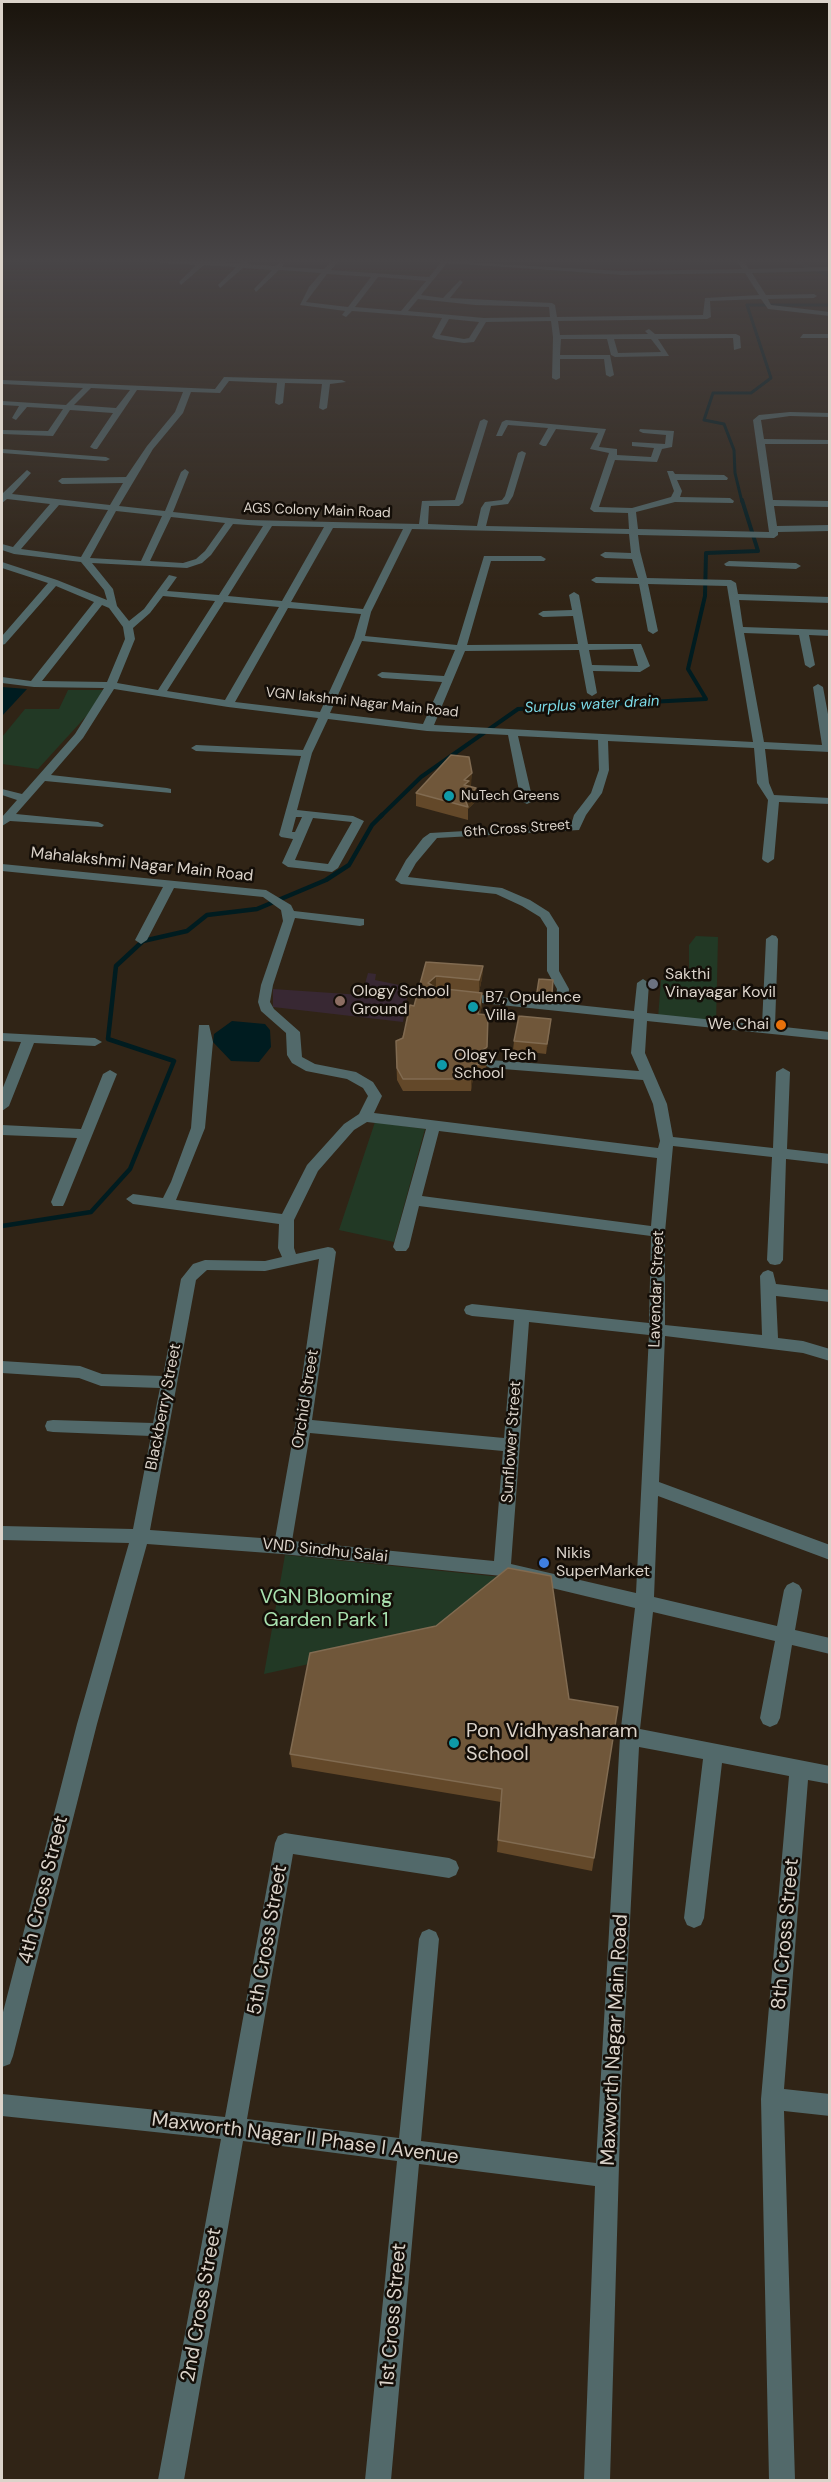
<!DOCTYPE html>
<html>
<head>
<meta charset="utf-8">
<style>
  body { margin:0 }
  #map { position:relative; width:831px; height:2482px; overflow:hidden; background:#302416; font-family:"DM Sans",sans-serif }
  canvas { display:block }
  .frame { position:absolute; inset:0; border:3px solid #dbd3ca; pointer-events:none }
</style>
</head>
<body>
<div id="map">
<canvas width="831" height="2482"></canvas>
<div class="frame"></div>
</div>
<script>
const context = document.querySelector('canvas').getContext('2d');
context.lineJoin = 'round';
function fillPath(path, color) {
  context.fillStyle = color;
  context.fill(path, 'evenodd');
}
function shape(rows) {
  const path = new Path2D();
  for (const r of rows) {
    path.moveTo(r[0], r[1]);
    for (let i = 2; i < r.length; i += 2) path.lineTo(r[i], r[i + 1]);
  }
  return path;
}
function stroke(path, color, width, dash) {
  context.strokeStyle = color;
  context.lineWidth = width;
  context.lineCap = dash ? 'butt' : 'round';
  context.setLineDash(dash || []);
  context.stroke(path);
}
function write(font, color, halo, rows, align = 'center') {
  context.font = font + ' "DM Sans",sans-serif';
  context.lineWidth = 5;
  context.setLineDash([]);
  context.textBaseline = 'middle';
  context.strokeStyle = halo;
  context.fillStyle = color;
  for (const [text, x, y, turn = 0] of rows) {
    context.save();
    context.translate(x, y);
    context.rotate((+turn || 0) * Math.PI / 180);
    context.textAlign = isNaN(turn) ? turn : align;
    if (halo) context.strokeText(text, 0, 0);
    context.fillText(text, 0, 0);
    context.restore();
  }
}
fillPath(shape([
  [368,973,376,974,375,980,409,987,403,1022,273,1007,273,989,362,995]
]), '#382833');
fillPath(shape([
  [68,690,103,690,90,712,38,769,2,764,2,737,25,709,59,709],
  [696,936,718,937,716,1025,658,1018,661,980,689,981,689,945],
  [375,1122,425,1129,394,1242,339,1230],
  [285,1555,501,1577,435,1636,264,1674]
]), '#223925');
fillPath(shape([
  [2,687,27,689,2,716],
  [232,1021,265,1024,270,1030,271,1047,259,1062,231,1061,213,1042,214,1034]
]), '#001c20');
stroke(shape([
  [794,261,830,276],
  [742,502,735,473,734,450,724,424,704,420,713,393,751,393,771,378,747,305,830,305]
]), '#001c20', 3);
stroke(shape([
  [380,817,421,777,518,709,706,699,688,669,705,596,706,553,758,551,742,500]
]), '#001c20', 4);
stroke(shape([
  [2,1226,91,1212,130,1169,174,1061,108,1039,116,966,143,941,187,931,207,915,257,909,326,880,349,865,372,825,382,815]
]), '#001c20', 4.5);
fillPath(shape([
  [140,261,207,261,239,264,243,261,249,261,247,264,275,266,281,262,284,264,282,267,324,269,332,261,338,261,331,270,429,277,442,261,622,271,742,269,737,261,743,261,749,269,830,267,830,271,752,273,766,295,814,294,817,296,814,298,768,299,771,305,830,312,830,316,768,309,761,299,710,301,711,317,707,319,558,321,560,335,648,334,645,331,649,329,655,334,736,334,740,336,741,348,734,350,733,338,658,339,669,356,615,357,611,355,607,339,561,339,560,355,610,355,614,375,610,377,606,375,604,359,560,359,560,378,556,380,552,378,553,337,551,321,486,322,474,342,464,343,436,339,432,337,442,318,352,311,346,317,342,315,345,311,300,305,309,287,321,273,279,270,256,292,254,289,272,270,243,268,220,288,218,285,236,267,204,265,181,285,179,282,196,265,140,261],
  [447,263,622,275,745,273,759,295,705,298,703,315,557,317,555,305,552,303,450,298,463,282,460,280,443,298,421,295,447,263],
  [327,274,371,277,348,307,306,302,327,274],
  [378,277,426,281,401,311,355,307,378,277],
  [418,299,475,305,549,307,550,317,484,318,408,311,418,299],
  [449,319,479,322,469,338,464,339,440,335,449,319],
  [614,339,651,339,661,352,618,353,614,339],
  [803,334,830,334,830,338,800,338,803,334],
  [224,377,342,380,346,382,330,384,327,408,323,410,319,408,322,384,285,383,283,403,279,405,275,403,277,383,229,381,220,393,191,392,183,413,153,449,119,506,165,511,181,472,185,469,189,472,173,512,248,520,419,524,422,501,455,500,480,421,484,419,488,421,463,503,459,506,429,506,428,524,477,526,481,508,485,502,502,500,505,496,518,453,522,451,526,453,513,496,508,504,491,506,486,526,629,529,628,513,594,512,590,509,609,453,590,449,598,433,556,429,546,446,543,446,539,444,548,428,508,425,502,436,496,436,502,422,506,420,606,429,599,447,617,449,617,455,651,457,654,448,632,446,632,442,665,444,666,435,643,433,639,431,640,429,674,431,672,447,662,449,657,462,615,460,599,507,632,508,671,497,674,491,667,471,673,471,675,474,724,475,728,478,727,480,677,480,682,491,680,497,730,498,734,501,733,503,675,502,636,512,638,529,769,532,753,420,759,415,790,412,830,413,830,417,790,416,761,420,764,439,830,440,830,444,765,444,773,500,830,501,830,507,774,506,777,526,830,525,830,531,778,532,778,535,774,538,638,535,640,551,647,578,731,580,736,583,738,594,830,597,830,603,739,600,743,627,830,630,830,636,809,635,815,665,810,668,805,665,799,635,744,633,764,742,822,745,813,687,818,684,823,687,830,725,830,752,765,749,769,783,774,795,830,798,830,804,779,802,774,859,768,863,764,861,762,859,768,800,757,783,754,748,608,741,609,770,602,793,586,815,579,830,437,838,416,863,408,877,502,888,530,900,549,912,559,928,559,971,569,989,568,1004,634,1011,637,983,643,979,649,983,647,1013,762,1025,766,939,772,935,776,936,778,939,775,1026,830,1032,830,1040,647,1021,645,1053,667,1104,673,1137,773,1148,776,1072,783,1068,790,1072,787,1149,830,1154,830,1164,786,1159,783,1260,780,1264,775,1265,770,1264,767,1260,772,1157,673,1146,665,1232,665,1325,762,1335,760,1276,763,1272,768,1270,773,1272,776,1284,830,1290,830,1302,776,1296,778,1338,803,1341,830,1349,830,1361,803,1353,665,1336,659,1482,830,1545,830,1560,658,1496,654,1597,777,1626,784,1590,787,1585,793,1582,799,1585,802,1590,795,1630,830,1638,830,1654,792,1645,780,1718,777,1724,770,1727,763,1724,760,1718,775,1641,653,1612,640,1729,830,1766,830,1784,808,1780,784,2089,830,2094,830,2116,784,2111,795,2480,769,2480,761,2099,789,1776,722,1763,704,1918,701,1925,694,1928,687,1925,684,1918,703,1759,639,1747,621,2095,610,2480,584,2480,595,2186,419,2164,391,2480,365,2480,397,2161,243,2141,184,2480,158,2480,221,2139,2,2116,2,2094,225,2117,275,1843,278,1836,285,1833,449,1858,456,1861,459,1868,456,1875,449,1878,293,1854,247,2119,399,2138,419,1939,422,1932,429,1929,436,1932,439,1939,421,2141,596,2163,620,1736,635,1608,502,1576,282,1554,147,1544,97,1724,13,2056,10,2064,2,2067,2,2016,77,1724,129,1543,2,1540,2,1526,133,1529,151,1436,53,1432,47,1431,45,1426,47,1421,53,1420,153,1423,160,1388,101,1386,79,1378,2,1373,2,1361,80,1366,102,1374,163,1376,181,1279,193,1264,205,1260,265,1261,282,1257,278,1248,279,1224,133,1204,126,1199,133,1194,163,1198,171,1182,191,1128,199,1025,209,1025,213,1042,205,1128,176,1200,282,1214,307,1165,344,1124,359,1114,368,1096,363,1088,347,1079,306,1071,292,1063,287,1055,286,1033,261,1011,258,1002,261,985,283,921,281,910,263,897,174,888,147,940,141,944,135,940,163,887,2,871,2,864,266,890,291,905,294,911,364,919,364,925,360,926,295,918,273,985,270,1002,274,1009,300,1032,302,1057,315,1064,356,1072,373,1082,382,1096,374,1113,658,1148,660,1141,653,1104,643,1080,490,1068,483,1064,490,1060,639,1071,631,1053,634,1019,463,1001,457,997,463,993,555,1003,557,989,547,971,547,928,540,917,522,906,496,894,401,884,395,880,406,860,423,838,430,833,571,825,574,815,591,793,599,770,598,740,518,736,533,801,527,804,521,801,508,735,427,731,328,719,312,753,297,810,353,816,364,821,338,868,332,872,288,867,282,863,293,839,281,837,279,835,301,756,196,751,191,748,196,745,303,750,318,718,228,707,114,689,83,738,51,775,167,788,171,789,171,793,45,781,16,814,98,822,104,825,102,827,10,821,2,826,2,817,17,800,2,795,2,789,22,794,75,734,104,688,34,687,2,683,2,677,31,681,94,602,56,586,5,644,2,645,2,636,48,583,2,568,2,562,57,580,107,600,104,590,81,562,14,554,2,550,2,544,13,547,50,504,7,499,2,503,2,494,27,470,31,473,12,494,110,505,123,483,62,484,58,481,62,478,126,477,147,446,175,412,183,392,137,390,97,449,94,449,90,447,113,413,70,410,53,436,2,434,2,430,48,431,63,409,27,407,16,420,12,418,19,406,2,405,2,401,66,405,83,388,2,384,2,380,215,389,224,377],
  [91,388,130,390,116,408,74,405,91,388],
  [59,505,108,510,81,557,21,549,59,505],
  [116,511,162,516,141,561,90,558,116,511],
  [171,517,225,523,205,551,196,559,183,563,150,561,171,517],
  [233,524,263,526,219,595,167,591,177,577,169,575,144,609,129,621,117,606,113,589,92,563,187,568,202,563,211,555,233,524],
  [272,526,324,527,282,601,228,596,272,526],
  [333,528,403,529,363,609,291,602,333,528],
  [412,529,629,534,631,553,605,552,600,555,605,558,632,559,638,578,596,577,591,580,596,583,639,584,648,631,653,634,658,631,648,584,727,586,753,742,434,725,465,651,579,650,587,693,592,696,597,693,593,671,640,672,650,666,641,644,588,644,579,595,574,592,569,595,572,610,543,611,538,614,543,617,573,616,578,644,467,645,491,561,544,561,546,559,541,556,484,556,457,645,365,636,371,612,412,529],
  [163,596,215,601,158,690,117,683,135,639,133,628,150,613,163,596],
  [224,602,279,607,225,700,167,691,224,602],
  [102,605,109,608,123,627,125,639,107,682,42,681,102,605],
  [288,608,361,614,354,638,320,712,235,702,288,608],
  [362,641,455,650,444,676,382,672,377,675,382,678,442,682,423,724,330,713,362,641],
  [633,649,638,666,592,665,589,650,633,649],
  [296,817,302,817,295,832,292,832,296,817],
  [313,818,352,822,328,864,295,860,313,818],
  [367,1122,426,1129,393,1247,396,1251,406,1251,409,1247,419,1206,651,1236,649,1323,472,1304,466,1306,464,1310,466,1314,472,1316,514,1320,504,1438,312,1420,336,1252,333,1248,328,1247,296,1254,294,1248,294,1220,318,1171,354,1130,367,1122],
  [439,1131,657,1158,651,1226,422,1196,439,1131],
  [319,1259,295,1426,275,1539,150,1530,196,1280,207,1270,265,1271,319,1259],
  [529,1322,649,1335,636,1593,511,1564,529,1322],
  [310,1433,503,1451,494,1561,292,1541,310,1433],
  [2,449,106,457,110,459,106,461,2,453,2,449],
  [729,561,796,563,801,566,796,569,726,566,724,564,729,561],
  [2,1033,95,1038,102,1042,95,1046,34,1043,9,1106,2,1111,2,1090,21,1042,2,1041,2,1033],
  [110,1070,117,1074,65,1202,63,1206,53,1206,51,1202,77,1138,2,1135,2,1125,81,1129,103,1074,110,1070]
]), '#52696a');
fillPath(shape([
  [472,773,470,786,476,801,468,809,468,820,416,806,416,793],
  [426,962,483,966,482,978,479,992,482,993,482,1005,480,1014,488,1015,486,1077,473,1077,471,1091,403,1091,397,1080,396,1053,414,1006],
  [553,980,551,998,536,997,537,992],
  [550,1029,546,1054,513,1050,514,1041],
  [436,1626,569,1699,618,1707,592,1871,497,1852,501,1802,292,1767,290,1754]
]), '#634829');
fillPath(shape([
  [472,773,471,786,468,788,464,798,464,780],
  [476,788,476,801,468,809,465,799],
  [483,966,482,978,479,992,479,980],
  [436,976,436,988,428,995,428,983],
  [482,993,482,1005,477,1026,478,1014],
  [551,1019,550,1029,546,1054,547,1044],
  [487,1047,487,1059,481,1051],
  [473,1065,473,1077,471,1091,471,1079]
]), '#49341a');
const building = shape([
  [451,755,469,757,472,773,464,780,469,781,464,785,476,788,465,799,468,807,416,793,451,755],
  [426,962,483,966,479,980,436,976,428,983,436,988,482,993,478,1014,488,1015,487,1047,481,1051,487,1056,487,1064,473,1065,471,1079,403,1079,397,1068,396,1041,403,1038,410,1005,414,1006,426,962],
  [539,979,553,980,552,993,537,992,539,979],
  [519,1016,551,1019,547,1044,514,1041,519,1016],
  [508,1568,551,1576,569,1699,618,1707,594,1858,498,1840,502,1789,290,1754,310,1653,436,1626,508,1568]
]);
fillPath(building, '#70573a');
stroke(building, '#816b51', 1.5);
const sky = context.createLinearGradient(0, 0, 0, 608);
sky.addColorStop(0, '#1a140c');
sky.addColorStop(0.43, '#484547');
sky.addColorStop(1, '#48454700');
context.fillStyle = sky;
context.fillRect(0, 0, 831, 608);
for (const [x, y, r, color] of [
  [449,796,6,"#0f9aa8"],
  [653,984,6,"#6b7280"],
  [340,1001,6,"#8d6e63"],
  [473,1007,6,"#0f9aa8"],
  [781,1025,6,"#e8710a"],
  [442,1065,6,"#0f9aa8"],
  [544,1563,6,"#3f7fe0"],
  [454,1743,6,"#0f9aa8"]
]) {
  const dot = new Path2D();
  dot.arc(x, y, r, 0, 2 * Math.PI);
  context.fillStyle = color;
  context.fill(dot);
  stroke(dot, '#140e08', 2);
}
write('14px', '#dbd3ca', '#140e08', [
  ["AGS Colony Main Road",317,511,2],
  ["VGN lakshmi Nagar Main Road",362,703,6],
  ["6th Cross Street",517,829,-4]
]);
write('14px', '#dbd3ca', '#140e08', [
  ["NuTech Greens",461,796]
], 'left');
write('italic 15px', '#7cdbe8', '#140e08', [
  ["Surplus water drain",592,705,-3]
]);
write('16px', '#dbd3ca', '#140e08', [
  ["Mahalakshmi Nagar Main Road",142,865,6],
  ["Lavendar Street",657,1289,-88],
  ["Orchid Street",306,1399,-81],
  ["Blackberry Street",164,1407,-79],
  ["Sunflower Street",512,1442,-86],
  ["VND Sindhu Salai",325,1551,6]
]);
write('16px', '#dbd3ca', '#140e08', [
  ["Sakthi",665,975],
  ["Vinayagar Kovil",665,993],
  ["Ology School",352,992],
  ["Ground",352,1010],
  ["B7, Opulence",485,998],
  ["Villa",485,1016],
  ["We Chai",769,1025,"right"],
  ["Ology Tech",454,1056],
  ["School",454,1074],
  ["Nikis",556,1554],
  ["SuperMarket",556,1572]
], 'left');
write('20px', '#a8e2af', '#140e08', [
  ["VGN Blooming",326,1598],
  ["Garden Park 1",326,1621]
]);
write('20px', '#dbd3ca', '#140e08', [
  ["Pon Vidhyasharam",466,1732],
  ["School",466,1755]
], 'left');
write('20px', '#dbd3ca', '#140e08', [
  ["4th Cross Street",44,1890,-76],
  ["8th Cross Street",786,1934,-85],
  ["5th Cross Street",268,1940,-80],
  ["Maxworth Nagar Main Road",615,2040,-87],
  ["Maxworth Nagar II Phase I Avenue",305,2139,7],
  ["2nd Cross Street",202,2305,-80],
  ["1st Cross Street",394,2315,-85]
]);
</script>
</body>
</html>
